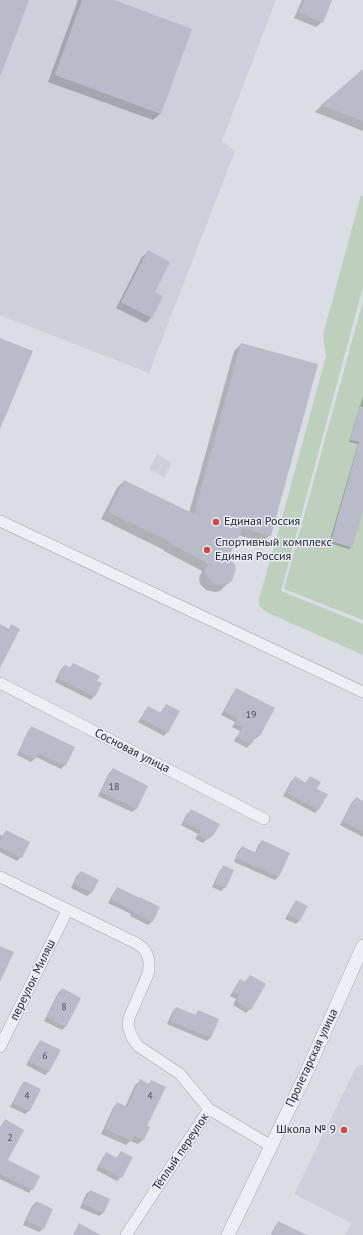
<!DOCTYPE html>
<html>
<head>
<meta charset="utf-8">
<style>
  body { margin:0 }
  canvas { display:block; background:#dbdde5 }
</style>
</head>
<body>
<canvas width="363" height="1235"></canvas>
<script>
const context = document.querySelector('canvas').getContext('2d');
context.lineJoin = 'round';
function fillPath(path, color) {
  context.fillStyle = color;
  context.fill(path, 'evenodd');
}
function shape(rows) {
  const path = new Path2D();
  for (const r of rows) {
    path.moveTo(r[0], r[1]);
    for (let i = 2; i < r.length; i += 2) path.lineTo(r[i], r[i + 1]);
  }
  return path;
}
function stroke(path, color, width, dash) {
  context.strokeStyle = color;
  context.lineWidth = width;
  context.lineCap = dash ? 'butt' : 'round';
  context.setLineDash(dash || []);
  context.stroke(path);
}
function write(font, color, halo, rows, align = 'center') {
  context.font = font + ' "PT Sans",sans-serif';
  context.lineWidth = 3;
  context.setLineDash([]);
  context.textBaseline = 'middle';
  context.strokeStyle = halo;
  context.fillStyle = color;
  for (const [text, x, y, turn = 0] of rows) {
    context.save();
    context.translate(x, y);
    context.rotate((+turn || 0) * Math.PI / 180);
    context.textAlign = isNaN(turn) ? turn : align;
    if (halo) context.strokeText(text, 0, 0);
    context.fillText(text, 0, 0);
    context.restore();
  }
}
fillPath(shape([
  [0,0,276,0,222,141,235,151,149,373,0,315],
  [157,454,172,463,164,477,149,469],
  [363,1065,363,1235,345,1235,351,1223,294,1194,356,1067]
]), '#cecfda');
fillPath(shape([
  [361,195,363,196,363,287,281,591,363,624,363,655,266,612,259,606,259,599,276,540,326,356,323,335],
  [363,301,363,620,284,589]
]), '#bdcfbd');
fillPath(shape([
  [78,0,111,0,161,113,153,120,48,82],
  [302,0,331,0,322,22,316,27,294,18],
  [363,70,363,131,315,112,322,105],
  [148,252,154,292,162,297,151,318,146,323,116,308,142,257],
  [241,344,270,535,263,542,238,535,227,556,231,580,220,591,215,592,206,590,200,584,199,578,202,571,164,551,164,550,101,519,117,488,124,481,189,513,234,351],
  [363,396,363,507,352,547,349,549,329,543,358,444,349,442],
  [65,666,96,681,94,696,91,700,55,682,61,669],
  [237,689,273,709,259,736,255,739,254,739,247,748,234,741,240,731,232,727,235,722,221,715,233,693],
  [166,705,167,732,164,736,138,722,145,711,148,707,160,713],
  [32,728,65,765,61,769,36,757,31,762,17,755,28,731],
  [113,769,147,786,136,809,132,812,98,796,109,773],
  [310,777,316,789,319,809,315,813,283,796,291,781,295,778,305,783],
  [356,798,363,802,363,837,340,825,352,802],
  [191,810,218,824,212,836,208,839,207,839,203,843,195,839,198,834,181,825,187,814],
  [6,831,21,857,17,861,0,852,0,835,2,836],
  [262,841,289,853,278,877,275,880,234,862,238,851,242,847,255,853,258,845],
  [224,867,225,887,221,891,212,887,220,870],
  [81,872,98,880,91,893,87,896,71,888,77,875],
  [117,888,152,921,148,925,130,916,131,914,108,903,114,892],
  [296,901,306,906,299,921,296,924,285,919,293,905],
  [250,976,250,1009,246,1013,233,1005,236,999,230,996,237,984,240,980,244,983],
  [62,989,66,1026,62,1030,44,1021,58,993],
  [176,1008,195,1016,198,1011,210,1038,207,1041,167,1024,173,1011],
  [41,1041,49,1071,45,1075,26,1065,37,1045],
  [140,1081,148,1084,151,1081,146,1126,148,1127,143,1140,138,1144,130,1141,126,1145,101,1134,113,1108,117,1103,125,1107,135,1085],
  [24,1082,39,1090,29,1111,25,1114,10,1107,21,1086],
  [5,1121,6,1160,32,1189,29,1193,0,1179,0,1127],
  [121,1152,121,1177,117,1181,96,1170,103,1157,107,1153,116,1158],
  [90,1191,109,1199,103,1213,99,1216,80,1208,86,1194],
  [36,1202,52,1210,43,1229,39,1232,23,1225,32,1206],
  [278,1223,296,1235,271,1235,275,1226]
]), '#0003');
fillPath(shape([
  [0,0,29,0,1,75,0,75],
  [82,0,114,0,192,29,161,114,55,75],
  [305,0,332,0,323,23,299,12],
  [363,69,363,121,321,105],
  [148,250,170,262,155,292,163,296,152,318,121,302],
  [0,338,33,351,0,429],
  [241,343,318,364,271,536,243,528,229,556,235,565,236,569,232,581,228,584,218,585,214,583,207,577,205,570,208,564,170,543,171,542,108,512,124,480,194,514],
  [360,406,363,407,363,511,352,548,331,541,359,442,350,440],
  [0,624,9,629,11,624,20,629,0,668],
  [73,663,100,676,97,681,102,683,95,697,58,678,64,665,70,667],
  [236,688,275,708,260,736,257,735,251,745,237,737,243,727,235,723,238,718,224,711],
  [166,704,180,711,168,733,141,718,148,706,161,713],
  [31,726,75,747,66,766,38,753,36,759,19,752],
  [113,768,148,786,137,809,101,792],
  [295,776,306,783,310,776,321,782,317,789,328,794,319,810,286,792],
  [356,797,363,801,363,832,343,821],
  [191,809,220,824,213,836,210,835,207,840,198,835,201,830,184,822],
  [6,830,30,842,22,858,0,847,0,841],
  [262,840,290,853,279,877,236,858,242,846,256,853],
  [223,865,234,870,226,888,215,884],
  [81,871,99,880,92,893,74,884],
  [117,887,140,898,140,897,160,907,153,922,133,912,134,911,111,899],
  [296,900,308,906,300,921,288,915],
  [0,946,14,952,0,982],
  [250,975,266,984,251,1010,236,1001,239,995,233,992,240,979,245,982],
  [62,988,81,998,66,1027,47,1017],
  [176,1007,196,1015,198,1010,219,1019,211,1038,170,1021],
  [40,1040,61,1050,49,1072,29,1061],
  [140,1079,149,1084,151,1080,166,1087,147,1126,150,1127,144,1140,134,1136,132,1141,105,1129,117,1102,127,1107],
  [24,1081,41,1089,30,1111,13,1103],
  [5,1119,24,1130,8,1160,40,1176,33,1190,0,1174,0,1128],
  [121,1151,133,1157,122,1178,99,1166,106,1152,117,1158],
  [90,1190,110,1199,104,1213,83,1204],
  [36,1201,53,1209,44,1229,26,1221],
  [278,1221,307,1235,272,1235],
  [79,1223,100,1235,73,1235]
]), '#b9bbc8');
const minor = shape([
  [0,521,363,692],
  [0,683,264,819],
  [0,877,136,943,143,948,147,954,149,961,149,968,148,974,129,1018,128,1025,130,1032,133,1039,138,1046,180,1074,209,1109,271,1146],
  [0,1047,66,913,67,909],
  [126,1235,209,1109]
]);
const tertiary = shape([
  [228,1235,304,1078,363,946]
]);
stroke(minor, '#a5a7b2', 12);
stroke(tertiary, '#a5a7b2', 14);
stroke(minor, '#eeeff4', 11);
stroke(tertiary, '#eeeff4', 13);
for (const [x, y, r, color] of [
  [216,522,4,"#ca4c41"],
  [207,550,4,"#ca4c41"],
  [344,1130,4,"#ca4c41"]
]) {
  const dot = new Path2D();
  dot.arc(x, y, r, 0, 2 * Math.PI);
  context.fillStyle = color;
  context.fill(dot);
  stroke(dot, '#eaecf3', 1.5);
}
write('10px', '#4b4e5e', null, [
  ["19",251,715],
  ["18",114,787],
  ["8",64,1007],
  ["6",45,1056],
  ["4",27,1096],
  ["4",150,1096],
  ["2",10,1138]
]);
write('12px', '#26293b', '#eaecf3', [
  ["Единая Россия",224,522],
  ["Спортивный комплекс",215,543],
  ["Единая Россия",215,557],
  ["Школа № 9",336,1130,"right"]
], 'left');
write('12px', '#26293b', '#eaecf3', [
  ["Сосновая улица",132,751,27],
  ["переулок Миляш",33,980,-64],
  ["Пролетарская улица",312,1058,-65],
  ["Тёплый переулок",181,1152,-56]
]);
</script>
</body>
</html>
